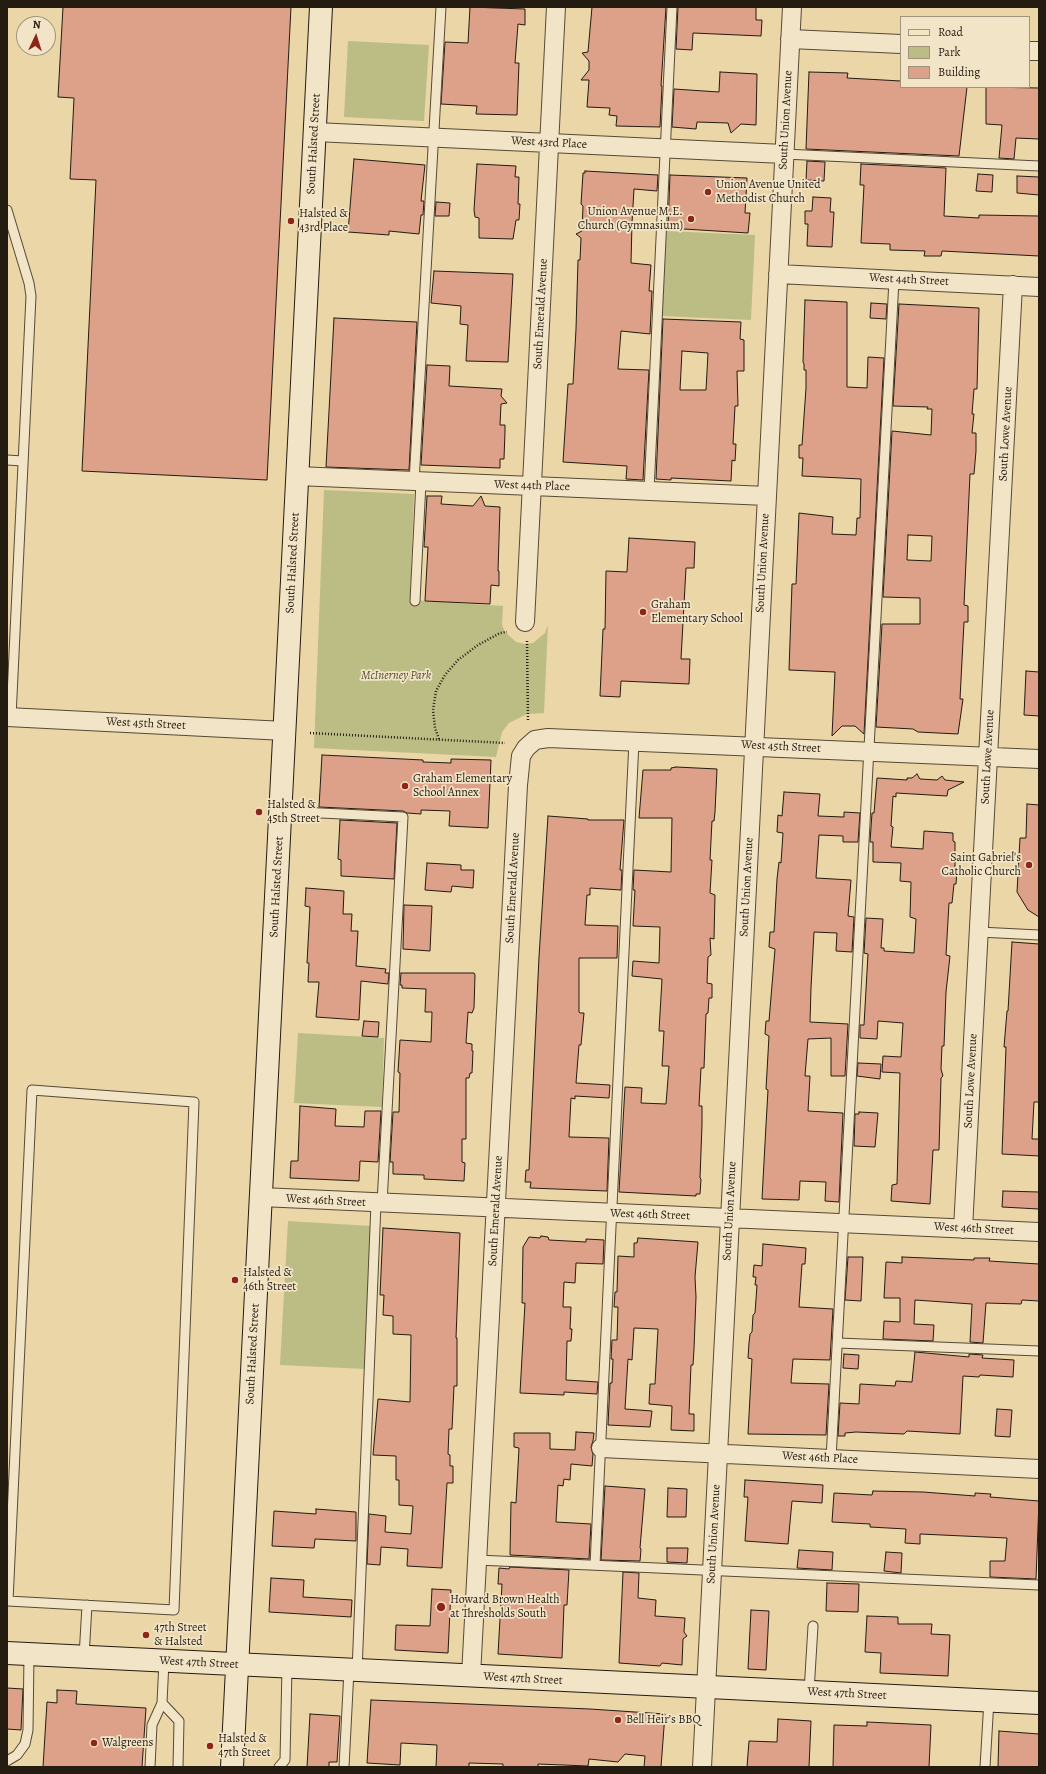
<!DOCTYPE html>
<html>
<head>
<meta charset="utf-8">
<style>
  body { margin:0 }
  #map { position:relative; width:1046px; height:1774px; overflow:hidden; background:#ebd6a7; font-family:Alegreya,serif }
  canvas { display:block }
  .frame { position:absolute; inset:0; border:8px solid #241b11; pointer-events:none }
  .legend { position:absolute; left:900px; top:16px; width:130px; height:72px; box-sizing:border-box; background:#f2e4c6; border:1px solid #a0947e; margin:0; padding:5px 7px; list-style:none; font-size:12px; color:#241b11 }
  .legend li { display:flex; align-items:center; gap:8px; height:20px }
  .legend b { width:20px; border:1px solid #a0947e }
  .north { position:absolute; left:16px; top:16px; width:40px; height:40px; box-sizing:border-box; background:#f2e4c6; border:1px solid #a0947e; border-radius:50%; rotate:4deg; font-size:11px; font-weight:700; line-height:16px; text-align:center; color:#241b11 }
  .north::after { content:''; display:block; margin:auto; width:14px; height:18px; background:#8f2418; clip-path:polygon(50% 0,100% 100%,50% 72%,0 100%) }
</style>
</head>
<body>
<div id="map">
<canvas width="1046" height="1774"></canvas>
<div class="frame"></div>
<ul class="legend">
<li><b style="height:5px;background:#f2e4c6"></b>Road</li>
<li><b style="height:11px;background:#bbbd84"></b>Park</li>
<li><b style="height:11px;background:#dda088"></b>Building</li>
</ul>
<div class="north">N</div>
</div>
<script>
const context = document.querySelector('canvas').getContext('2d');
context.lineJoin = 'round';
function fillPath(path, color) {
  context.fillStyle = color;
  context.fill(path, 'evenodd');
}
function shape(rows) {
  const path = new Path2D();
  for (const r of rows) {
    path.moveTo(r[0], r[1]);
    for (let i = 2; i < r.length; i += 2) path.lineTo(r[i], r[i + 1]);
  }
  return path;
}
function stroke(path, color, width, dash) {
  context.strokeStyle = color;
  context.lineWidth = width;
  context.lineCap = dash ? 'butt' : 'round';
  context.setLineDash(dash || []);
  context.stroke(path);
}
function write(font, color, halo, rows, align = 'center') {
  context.font = font + ' Alegreya,serif';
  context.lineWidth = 3.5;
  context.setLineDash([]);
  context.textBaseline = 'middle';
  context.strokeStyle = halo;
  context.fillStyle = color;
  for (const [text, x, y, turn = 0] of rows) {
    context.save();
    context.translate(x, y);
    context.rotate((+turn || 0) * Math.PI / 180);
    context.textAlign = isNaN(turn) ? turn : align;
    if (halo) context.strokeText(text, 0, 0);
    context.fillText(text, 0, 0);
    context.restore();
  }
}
fillPath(shape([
  [348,41,429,45,424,121,344,117],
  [666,231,755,235,751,320,662,316],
  [324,490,414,494,410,600,503,606,502,625,505,632,516,642,525,644,533,643,545,633,548,625,544,713,527,714,509,723,502,732,496,757,314,748],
  [298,1033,384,1038,382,1107,294,1103],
  [288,1221,371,1226,365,1369,280,1365]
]), '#bbbd84');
const building = shape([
  [63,7,291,7,267,480,82,471,96,180,70,179,74,98,58,97,63,7],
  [470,7,525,9,525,25,518,24,515,63,519,63,517,115,476,114,477,106,441,104,445,42,468,43,470,7],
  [592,7,666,7,661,86,662,86,660,127,616,126,617,116,609,115,610,108,587,107,589,80,581,80,589,70,589,61,582,53,588,52,592,7],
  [678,7,756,7,756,20,762,20,761,36,693,33,692,50,676,49,678,7],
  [720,72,757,74,756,125,741,124,731,133,728,123,697,122,696,129,672,127,674,89,719,92,720,72],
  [809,72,848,73,847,78,901,81,901,87,967,87,959,156,806,149,809,72],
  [986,87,1039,88,1039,139,1016,138,1014,159,999,158,1002,125,986,124,986,87],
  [354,159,425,165,421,201,424,201,423,215,421,215,419,234,389,231,389,235,348,232,354,159],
  [807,161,825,162,824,181,806,180,807,161],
  [477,164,516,166,515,177,519,177,518,204,520,204,519,220,516,220,513,239,479,238,479,218,475,217,474,210,477,164],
  [861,164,946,168,944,216,979,218,979,215,1039,216,1039,256,942,251,941,256,924,256,925,251,890,250,890,244,861,243,864,185,860,185,861,164],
  [585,171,658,175,657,191,634,189,632,223,631,263,651,265,649,291,652,291,650,334,621,331,618,369,649,370,643,480,626,479,627,466,563,462,568,384,573,384,576,329,578,260,580,260,581,238,576,234,582,231,583,206,581,204,583,173,585,173,585,171],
  [978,174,993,175,992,192,976,191,978,174],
  [670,175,747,178,745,213,750,213,748,233,668,228,670,175],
  [1017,176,1039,177,1039,195,1017,193,1017,176],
  [813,197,831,198,830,212,834,212,832,247,807,246,808,224,805,224,805,211,812,211,813,197],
  [436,202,450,203,449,216,435,216,436,202],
  [434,271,513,274,508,362,466,361,468,325,460,324,461,306,431,303,434,271],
  [805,300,847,302,847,387,867,388,868,357,884,358,864,734,855,726,842,726,832,736,835,672,789,670,792,584,796,584,799,513,833,517,832,534,856,535,857,518,860,518,861,479,802,476,803,458,799,458,799,445,802,445,806,388,806,370,804,370,804,364,803,362,805,300],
  [871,303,887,304,886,319,870,318,871,303],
  [899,304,979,308,977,389,974,389,972,414,974,414,972,433,976,433,976,451,974,474,970,474,964,605,968,606,968,622,964,622,960,699,963,699,958,734,918,732,913,729,876,727,882,624,920,624,920,598,883,597,892,431,931,435,932,409,927,409,928,407,893,406,899,304],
  [908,535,932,536,931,561,907,560,908,535],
  [334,318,417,322,409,470,326,467,334,318],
  [663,319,741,322,740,339,744,340,744,371,737,371,738,406,735,406,733,444,736,444,735,461,732,460,731,481,671,478,671,480,656,479,663,319],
  [682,351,708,353,706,390,680,390,682,351],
  [427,365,450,366,449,386,502,389,501,396,507,403,501,404,500,425,505,425,505,431,504,459,500,459,500,468,421,465,427,365],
  [427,496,442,496,441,504,473,506,481,496,485,506,500,507,498,571,499,571,499,586,491,585,490,604,425,601,428,547,424,547,427,496],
  [629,538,695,542,694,568,686,568,681,659,690,659,689,684,621,681,620,697,600,696,603,629,605,629,606,571,627,572,629,538],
  [1026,671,1039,672,1039,716,1024,715,1026,671],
  [322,755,423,760,423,762,451,763,451,759,491,760,488,828,449,826,450,811,421,810,421,814,407,813,403,811,319,807,322,755],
  [676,767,717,769,715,812,714,821,712,821,710,860,712,860,710,893,715,895,714,939,710,938,711,955,708,957,707,983,712,984,712,998,709,998,708,1013,706,1014,704,1068,701,1068,699,1106,702,1106,702,1125,700,1178,701,1179,700,1194,696,1194,696,1196,619,1192,625,1087,642,1088,641,1103,666,1104,669,1066,662,1066,664,1031,659,1031,662,979,632,976,633,961,659,963,660,927,633,926,635,890,633,890,634,870,671,872,672,818,639,818,643,770,671,770,671,768,676,767],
  [917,774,920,779,937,780,942,776,945,780,964,782,948,790,947,796,896,793,896,797,893,796,891,826,893,827,891,847,923,849,924,831,953,833,953,841,955,842,955,870,957,870,956,884,954,884,952,903,949,903,946,955,950,956,946,992,944,1046,942,1046,941,1069,943,1076,941,1078,939,1150,933,1150,930,1204,891,1201,892,1185,897,1184,900,1073,882,1072,883,1056,901,1057,903,1023,878,1021,877,1039,860,1038,860,1025,864,1025,868,954,864,953,866,918,883,919,881,948,884,948,884,951,914,953,916,919,910,917,911,882,900,881,901,863,873,862,873,842,870,842,872,813,874,813,877,778,907,780,907,778,912,778,917,774],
  [784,792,820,794,818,816,844,817,844,812,860,813,858,842,843,842,843,836,819,835,816,878,851,880,848,916,854,917,852,952,836,951,837,933,814,932,811,988,810,1022,848,1024,845,1076,831,1076,831,1038,808,1039,805,1076,810,1076,808,1111,843,1113,839,1202,825,1201,826,1182,800,1181,799,1200,762,1199,766,1125,768,1090,766,1089,769,1036,765,1034,766,1021,769,1021,775,949,769,947,770,932,774,932,777,879,779,862,781,863,783,833,777,832,778,815,782,816,784,792],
  [1027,804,1039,805,1039,917,1028,910,1017,892,1020,838,1026,838,1027,804],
  [548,816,588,819,588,820,624,820,620,870,622,870,621,890,590,888,590,895,587,895,585,925,618,926,617,958,579,958,579,1012,580,1013,584,1013,581,1045,579,1045,576,1083,610,1085,609,1098,575,1096,575,1099,571,1098,569,1137,609,1138,607,1191,530,1188,531,1182,525,1182,526,1170,529,1170,539,957,548,816],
  [340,820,397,823,394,879,341,876,341,860,338,859,340,820],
  [427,863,461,865,461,870,474,870,473,888,452,886,451,892,425,890,427,863],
  [306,888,344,891,343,914,352,914,351,931,358,931,356,966,386,969,385,973,389,973,388,984,361,981,359,1020,316,1017,319,982,308,982,309,963,307,963,310,907,305,906,306,888],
  [404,905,432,906,430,951,403,949,404,905],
  [1012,942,1039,944,1039,1102,1034,1102,1032,1139,1039,1139,1039,1156,1002,1154,1006,1047,1004,1047,1007,1011,1008,1011,1012,942],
  [401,973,474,973,475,975,474,1008,472,1013,468,1012,466,1043,472,1044,472,1051,473,1051,472,1073,470,1073,469,1078,466,1078,466,1139,462,1139,462,1162,465,1163,464,1181,424,1179,424,1175,393,1174,393,1162,390,1162,393,1112,399,1112,400,1073,398,1072,400,1040,431,1042,432,1012,425,1012,426,989,402,988,402,985,400,985,401,973],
  [364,1021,379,1022,378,1037,362,1036,364,1021],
  [858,1063,881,1064,880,1079,857,1076,858,1063],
  [300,1106,336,1109,335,1126,364,1127,365,1111,381,1111,378,1162,360,1161,359,1181,290,1178,291,1161,298,1161,300,1106],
  [859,1112,878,1113,875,1147,854,1146,855,1114,859,1114,859,1112],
  [1003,1191,1039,1192,1039,1209,1002,1207,1003,1191],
  [383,1228,460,1233,456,1338,457,1338,457,1386,454,1386,452,1429,449,1429,448,1454,450,1455,450,1466,453,1466,453,1483,447,1483,442,1568,407,1566,408,1549,381,1547,380,1565,367,1564,369,1514,386,1516,385,1532,411,1534,413,1506,399,1505,399,1480,396,1480,396,1456,373,1455,378,1399,410,1402,411,1335,393,1334,393,1316,383,1315,384,1295,380,1295,383,1228],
  [541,1236,548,1237,549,1240,586,1242,586,1239,604,1240,603,1264,576,1263,575,1283,564,1282,563,1307,571,1307,570,1329,572,1329,571,1341,567,1341,566,1380,598,1382,597,1394,564,1392,564,1395,520,1393,525,1303,522,1303,523,1247,529,1237,540,1238,541,1236],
  [638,1238,698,1242,695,1277,696,1297,694,1349,693,1365,691,1365,689,1414,694,1414,694,1431,671,1430,672,1406,649,1404,650,1384,655,1384,658,1329,634,1328,632,1360,628,1359,625,1409,652,1411,650,1427,608,1425,610,1383,612,1383,613,1359,611,1359,612,1340,617,1340,618,1307,614,1307,615,1292,617,1292,618,1256,634,1257,634,1243,637,1243,638,1238],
  [763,1244,806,1248,805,1264,802,1264,799,1307,833,1309,830,1360,793,1359,791,1383,829,1384,826,1435,748,1434,752,1359,748,1358,749,1343,750,1334,752,1332,753,1315,755,1313,757,1285,755,1285,756,1277,753,1277,754,1265,762,1266,763,1244],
  [848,1257,863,1257,861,1301,845,1300,848,1257],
  [902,1257,974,1260,974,1258,990,1258,989,1261,1039,1264,1039,1301,1022,1300,1021,1304,986,1303,983,1343,970,1342,972,1304,915,1300,914,1324,934,1325,933,1341,883,1339,884,1321,900,1322,900,1298,884,1298,886,1262,902,1263,902,1257],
  [915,1352,969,1357,969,1354,983,1355,982,1358,1014,1360,1013,1377,980,1375,979,1377,963,1376,960,1434,907,1431,904,1434,856,1432,845,1433,845,1436,838,1436,840,1403,859,1404,860,1384,895,1386,896,1381,912,1382,915,1352],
  [844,1354,859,1355,858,1369,843,1368,844,1354],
  [997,1409,1012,1410,1010,1437,995,1436,997,1409],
  [576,1432,594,1433,593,1441,591,1447,593,1454,592,1466,571,1464,570,1480,564,1479,563,1486,558,1485,556,1522,591,1524,589,1559,510,1555,511,1502,516,1503,519,1448,514,1447,514,1433,550,1433,550,1449,575,1450,576,1432],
  [745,1480,823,1485,822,1503,792,1501,788,1544,745,1541,748,1497,744,1497,745,1480],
  [605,1486,645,1489,640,1548,641,1549,640,1561,601,1560,605,1486],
  [668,1488,687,1489,686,1517,667,1517,668,1488],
  [873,1491,923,1492,975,1496,975,1493,991,1494,990,1497,1039,1501,1036,1579,990,1577,990,1561,1005,1561,1007,1538,920,1534,920,1544,905,1543,906,1529,870,1527,870,1524,832,1522,834,1493,872,1495,873,1491],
  [316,1509,356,1512,356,1541,315,1539,314,1548,272,1546,274,1511,316,1514,316,1509],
  [667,1548,688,1548,687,1563,667,1562,667,1548],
  [799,1550,833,1552,832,1570,797,1568,799,1550],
  [886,1552,902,1553,901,1573,884,1571,886,1552],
  [510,1567,569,1570,567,1605,564,1605,562,1658,498,1654,502,1584,498,1584,499,1568,509,1569,510,1567],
  [623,1572,639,1573,638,1598,656,1600,655,1616,685,1618,684,1632,687,1636,683,1639,682,1665,662,1663,660,1666,619,1663,623,1572],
  [271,1578,304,1580,303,1597,352,1600,351,1617,269,1612,271,1578],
  [827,1583,859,1584,858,1612,826,1611,827,1583],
  [432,1589,451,1590,448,1653,395,1650,396,1625,430,1626,432,1589],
  [751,1610,769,1611,766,1670,748,1669,751,1610],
  [867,1616,898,1617,898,1624,932,1624,931,1634,950,1635,948,1676,880,1673,881,1653,865,1652,867,1616],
  [7,1688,23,1689,21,1730,7,1729,7,1688],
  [57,1690,77,1691,76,1704,146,1708,142,1767,43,1767,47,1702,57,1703,57,1690],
  [371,1700,590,1709,665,1714,661,1767,644,1767,645,1756,625,1754,618,1762,589,1759,588,1766,538,1764,538,1767,503,1767,503,1764,469,1763,469,1767,436,1767,437,1745,401,1743,400,1765,367,1763,371,1700],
  [310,1714,340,1716,337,1762,329,1762,329,1767,307,1767,310,1714],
  [778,1719,811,1721,809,1767,747,1767,749,1741,777,1742,778,1719],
  [867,1722,931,1725,929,1767,833,1767,834,1725,867,1726,867,1722],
  [999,1731,1039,1734,1039,1767,998,1767,999,1731]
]);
fillPath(building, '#dda088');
stroke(building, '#241b11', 1);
const lane = shape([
  [784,154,1039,166],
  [7,210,29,283,31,296,11,717],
  [7,460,23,461],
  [414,482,441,7],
  [649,491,672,7],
  [415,601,421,482],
  [280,811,403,817,382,1203],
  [979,932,1039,935],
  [32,1090,194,1102,174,1610,8,1601,32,1090],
  [838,1343,1039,1351],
  [831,1459,894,280],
  [477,1560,1039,1585],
  [595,1565,634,741],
  [84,1657,87,1605],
  [357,1671,376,1203],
  [809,1692,813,1626],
  [162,1703,179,1721,178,1767],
  [7,1761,17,1755,25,1744,28,1730,29,1654],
  [150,1767,152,1725,162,1703,164,1661],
  [279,1767,285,1760,287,1667],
  [344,1767,349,1670],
  [985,1767,989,1700]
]);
const street = shape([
  [790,39,901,44],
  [1029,51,1039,51],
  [315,132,784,154],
  [778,274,1039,287],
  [297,476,767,496],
  [525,622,556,7],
  [7,717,285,731],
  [261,1197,1039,1232],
  [963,1229,1013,285],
  [601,1448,1039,1469],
  [471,1676,518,785,521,756,526,748,535,740,548,738,1039,759],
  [702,1767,792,7]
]);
const secondary = shape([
  [7,1653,1039,1703],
  [232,1767,321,7]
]);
stroke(lane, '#564a36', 11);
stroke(street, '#564a36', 20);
stroke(secondary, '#241b11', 24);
stroke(shape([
  [527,641,528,720],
  [310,733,505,743],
  [439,739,435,728,433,710,436,691,445,675,458,660,478,645,500,633,507,632]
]), '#241b11', 2.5, [1, 2]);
stroke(lane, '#f2e4c6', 9);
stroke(street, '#f2e4c6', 18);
stroke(secondary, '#f2e4c6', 22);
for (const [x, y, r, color] of [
  [708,192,4,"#8f2418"],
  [691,219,4,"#8f2418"],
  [291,221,4,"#8f2418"],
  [643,612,4,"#8f2418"],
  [405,786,4,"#8f2418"],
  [259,812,4,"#8f2418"],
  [1029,865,4,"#8f2418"],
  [235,1280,4,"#8f2418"],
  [441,1607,5,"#8f2418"],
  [146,1635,4,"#8f2418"],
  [618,1720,4,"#8f2418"],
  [94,1743,4,"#8f2418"],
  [210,1746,4,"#8f2418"]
]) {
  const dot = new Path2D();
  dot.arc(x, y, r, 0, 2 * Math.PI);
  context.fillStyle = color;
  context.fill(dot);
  stroke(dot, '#f2e4c6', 1.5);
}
write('12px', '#241b11', '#f2e4c6', [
  ["South Union Avenue",786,120,-87],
  ["West 43rd Place",549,143,3],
  ["South Halsted Street",314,144,-87],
  ["West 44th Street",909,280,3],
  ["South Emerald Avenue",541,314,-87],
  ["South Lowe Avenue",1006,434,-87],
  ["West 44th Place",532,486,2],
  ["South Halsted Street",293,563,-87],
  ["South Union Avenue",763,563,-87],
  ["West 45th Street",146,724,3],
  ["West 45th Street",781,747,3],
  ["South Lowe Avenue",988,757,-87],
  ["South Halsted Street",277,887,-87],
  ["South Union Avenue",747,887,-87],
  ["South Emerald Avenue",513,888,-87],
  ["South Lowe Avenue",971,1081,-87],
  ["West 46th Street",326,1201,3],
  ["South Emerald Avenue",496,1211,-87],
  ["South Union Avenue",730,1211,-87],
  ["West 46th Street",650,1215,2],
  ["West 46th Street",974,1229,3],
  ["South Halsted Street",253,1354,-87],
  ["West 46th Place",820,1458,3],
  ["South Union Avenue",714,1534,-87],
  ["West 47th Street",199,1663,3],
  ["West 47th Street",523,1679,3],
  ["West 47th Street",847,1694,3]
]);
write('12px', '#241b11', '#f2e4c6', [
  ["Union Avenue United",716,185],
  ["Methodist Church",716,199],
  ["Union Avenue M.E.",683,212,"right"],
  ["Church (Gymnasium)",683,226,"right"],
  ["Halsted &",299,214],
  ["43rd Place",299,228],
  ["Graham",651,605],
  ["Elementary School",651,619],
  ["Graham Elementary",413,779],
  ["School Annex",413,793],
  ["Halsted &",267,805],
  ["45th Street",267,819],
  ["Saint Gabriel's",1021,858,"right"],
  ["Catholic Church",1021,872,"right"],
  ["Halsted &",243,1273],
  ["46th Street",243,1287],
  ["Howard Brown Health",450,1600],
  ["at Thresholds South",450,1614],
  ["47th Street",154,1628],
  ["& Halsted",154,1642],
  ["Bell Heir’s BBQ",626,1720],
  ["Halsted &",218,1739],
  ["47th Street",218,1753],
  ["Walgreens",102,1743]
], 'left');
write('italic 12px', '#514c34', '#f2e4c6', [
  ["McInerney Park",396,676]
]);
</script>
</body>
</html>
